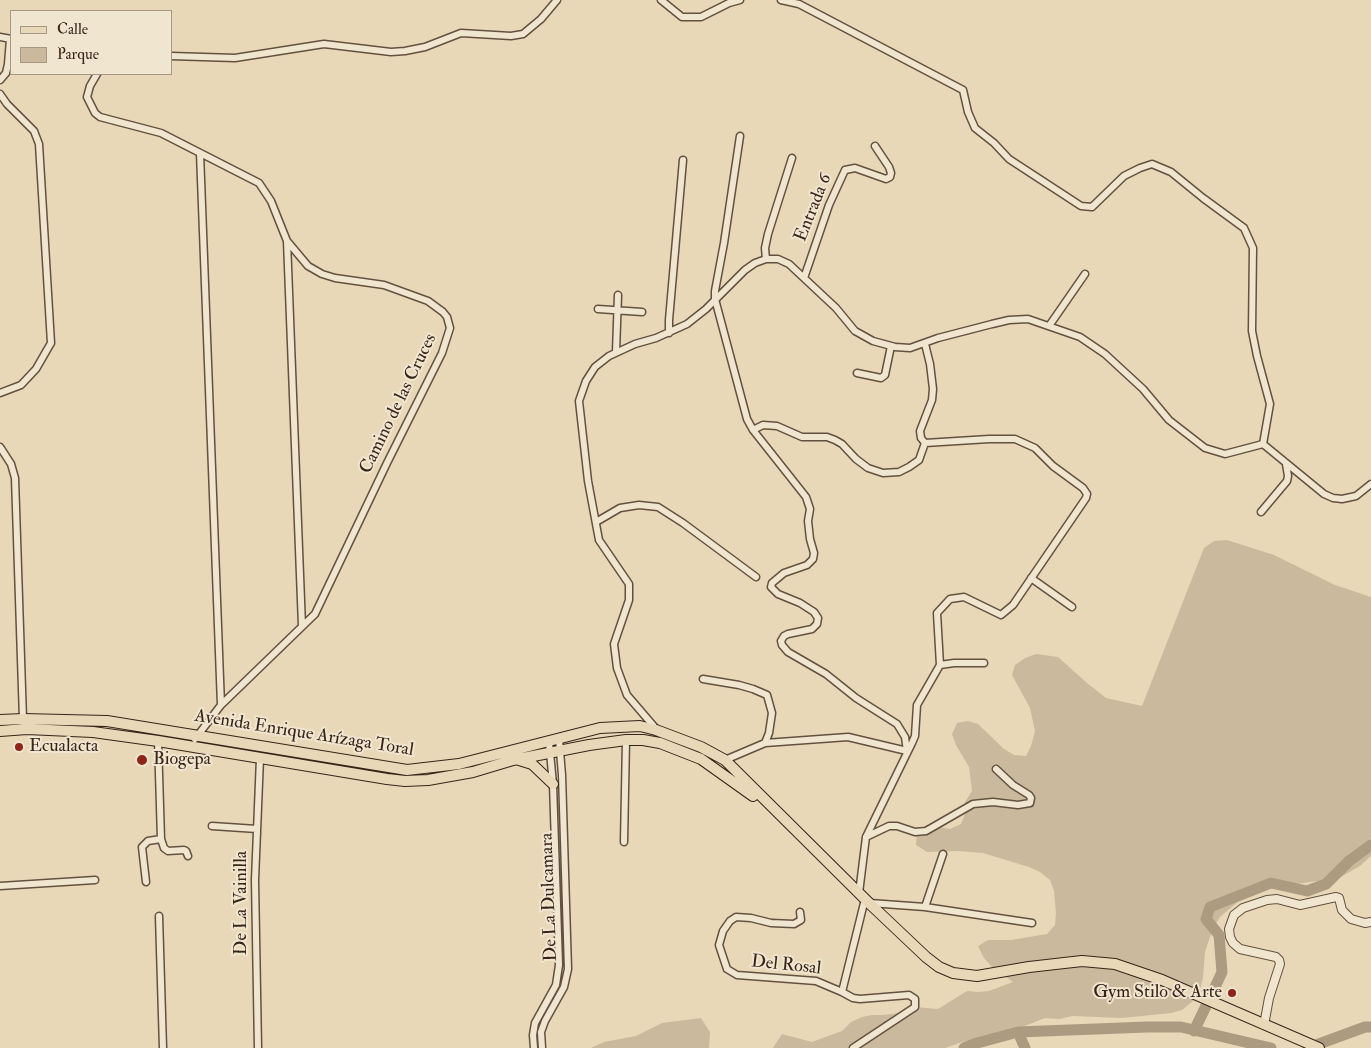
<!DOCTYPE html>
<html>
<head>
<meta charset="utf-8">
<style>
  body { margin:0 }
  #map { position:relative; width:1371px; height:1048px; overflow:hidden; background:#e8d8b7; font-family:"IM FELL Double Pica",serif }
  canvas { display:block }
  .legend { position:absolute; left:10px; top:10px; width:162px; height:65px; box-sizing:border-box; background:#f0e6d0; border:1px solid #a69887; margin:0; padding:6px 9px; list-style:none; font-size:15px; color:#372419 }
  .legend li { display:flex; align-items:center; gap:10px; height:25px }
  .legend b { width:25px; border:1px solid #a69887 }
</style>
</head>
<body>
<div id="map">
<canvas width="1371" height="1048"></canvas>
<ul class="legend">
<li><b style="height:6px;background:#e8d8b7"></b>Calle</li>
<li><b style="height:14px;background:#cab99c"></b>Parque</li>
</ul>
</div>
<script>
const context = document.querySelector('canvas').getContext('2d');
context.lineJoin = 'round';
function fillPath(path, color) {
  context.fillStyle = color;
  context.fill(path, 'evenodd');
}
function shape(rows) {
  const path = new Path2D();
  for (const r of rows) {
    path.moveTo(r[0], r[1]);
    for (let i = 2; i < r.length; i += 2) path.lineTo(r[i], r[i + 1]);
  }
  return path;
}
function stroke(path, color, width, dash) {
  context.strokeStyle = color;
  context.lineWidth = width;
  context.lineCap = dash ? 'butt' : 'round';
  context.setLineDash(dash || []);
  context.stroke(path);
}
function write(font, color, halo, rows, align = 'center') {
  context.font = font + ' "IM FELL Double Pica",serif';
  context.lineWidth = 4;
  context.setLineDash([]);
  context.textBaseline = 'middle';
  context.strokeStyle = halo;
  context.fillStyle = color;
  for (const [text, x, y, turn = 0] of rows) {
    context.save();
    context.translate(x, y);
    context.rotate((+turn || 0) * Math.PI / 180);
    context.textAlign = isNaN(turn) ? turn : align;
    if (halo) context.strokeText(text, 0, 0);
    context.fillText(text, 0, 0);
    context.restore();
  }
}
fillPath(shape([
  [1227,540,1274,555,1335,585,1371,597,1371,856,1360,866,1339,878,1275,887,1240,900,1220,917,1213,928,1205,952,1203,978,1200,989,1193,1001,1182,1010,1171,1013,1122,1018,1072,1016,1060,1019,1045,1018,1007,1033,962,1042,945,1048,773,1048,782,1034,812,1042,842,1031,851,1022,862,1017,872,1015,883,1015,909,1012,915,1007,938,1009,967,991,978,992,989,991,1013,982,992,967,984,958,978,946,988,940,1011,940,1047,934,1055,925,1056,913,1054,891,1050,880,1040,872,1029,867,983,853,957,851,927,852,916,845,917,833,927,825,950,829,961,824,965,814,965,802,972,791,969,767,956,745,952,734,957,723,968,721,978,724,1004,749,1014,755,1026,756,1031,746,1035,731,1030,708,1012,675,1015,665,1025,658,1036,654,1058,657,1087,683,1106,698,1142,706,1204,548,1214,541],
  [701,1018,710,1032,709,1048,591,1048,604,1042,636,1036,662,1023]
]), '#cab99c');
stroke(shape([
  [1211,996,1222,972,1219,935,1206,919,1210,907,1271,883,1307,891,1326,884,1349,861,1371,845],
  [1194,1031,1206,1006],
  [1018,1032,1025,1048],
  [964,1048,977,1043,1018,1032,1147,1027,1181,1027,1271,1048],
  [1308,1048,1365,1027,1371,1027]
]), '#ac9b81', 11);
const minor = shape([
  [661,0,682,17,701,17,729,3,740,0],
  [781,0,799,4,963,90,968,112,975,128,994,143,1009,159,1081,206,1092,207,1124,176,1140,168,1152,164,1171,172,1203,198,1244,228,1253,248,1252,331,1257,356,1270,404,1263,444],
  [0,37,11,39],
  [171,56,235,58,324,44,391,52,405,51,425,47,461,33,511,36,523,34,541,19,557,0],
  [97,74,90,86,87,97,95,113,100,117,161,133,259,183,271,201,287,241,308,266,322,274,335,278,384,285,428,301,443,312,447,317,450,328,442,353,387,463,315,614,221,705,195,739],
  [0,80,6,73,8,64,10,39],
  [0,94,7,104,34,131,39,144,51,343,36,369,21,385,0,393],
  [200,153,221,705],
  [287,241,302,626],
  [766,259,765,248,768,234,792,158],
  [804,278,829,205,845,170,855,168,886,179,890,177,891,173,889,167,875,146],
  [598,309,642,312],
  [1049,326,1085,274],
  [669,333,669,320,683,160],
  [616,352,618,295],
  [857,373,881,378,885,375,891,346],
  [753,430,763,425,777,426,802,437,827,437,835,440,842,444,856,459,868,468,883,473,899,472,909,467,919,460,925,443,989,439,1015,439,1035,448,1053,466,1083,488,1087,494,1086,498,1013,605,1001,615,964,597,950,599,937,613,940,665],
  [925,443,921,438,920,431,932,400,933,389,930,364,925,344],
  [0,447,11,464,15,478,23,719],
  [1261,512,1287,481,1288,476,1286,464],
  [596,522,620,508,639,505,658,507,683,523,756,577],
  [1031,578,1072,607],
  [703,679,739,685,753,689,767,695,772,713,769,733,765,743],
  [657,730,627,695,617,668,614,644,629,600,629,584,599,540,588,481,579,401,586,381,595,367,609,356,635,344,656,338,687,324,706,309,745,270,755,263,766,259,778,259,789,264,836,308,855,331,873,341,895,347,910,348,938,338,992,324,1009,320,1028,319,1080,337,1105,354,1143,389,1169,420,1205,448,1225,454,1263,444,1324,494,1333,498,1342,499,1356,496,1371,484],
  [158,741,161,839,164,848,168,851,184,850,186,851,188,856],
  [725,760,765,743,848,737,907,751,905,737,897,724,856,698,826,674,788,652,782,645,781,641,784,636,788,634,812,629,817,624,818,618,814,612,800,603,778,594,771,587,772,583,784,573,807,565,813,559,814,553,810,539,808,521,810,509,806,497,753,430,747,419,715,299,715,291,724,243,740,136],
  [212,826,257,829],
  [866,837,889,826,897,826,915,832,926,831,973,804,993,802,1018,805,1030,803,1031,798,1029,795,1013,785,996,769],
  [624,842,626,740],
  [146,882,142,847,148,841,161,839],
  [0,886,95,880],
  [859,893,866,837,912,743,915,736,917,705,940,665,954,663,984,663],
  [870,903,925,907,1032,923],
  [925,907,943,854],
  [800,912,801,920,794,924,771,923,751,918,736,917,730,921,723,931,719,945,727,969,737,975,816,981,842,992],
  [159,916,163,1048],
  [258,1048,255,880,260,758],
  [534,1048,533,1035,535,1023,556,985,559,965,553,784,549,742],
  [542,1048,541,1032,545,1021,564,987,568,969,562,775,559,739],
  [853,1048,915,1007,915,999,909,995,860,999,853,998,842,992,865,899]
]);
const tertiary = shape([
  [1264,1025,1269,998,1280,964,1279,960,1276,957,1240,949,1233,943,1230,937,1229,929,1234,915,1243,908,1267,900,1277,899,1300,905,1336,897,1339,898,1342,910,1351,919,1365,923,1371,922]
]);
const primary = shape([
  [0,720,23,719,107,721,407,770,459,764,600,728,640,726,656,730,701,747,725,760,869,903,926,957,939,967,953,973,977,976,1029,967,1082,961,1115,964,1162,980,1319,1048],
  [0,731,27,729,93,732,158,741,387,779,405,781,428,780,473,772,513,760,589,745,626,740,643,740,660,743,701,759,753,796],
  [519,760,532,764,553,784]
]);
stroke(minor, '#635140', 9);
stroke(tertiary, '#635140', 10);
stroke(primary, '#372419', 12);
stroke(minor, '#f0e6d0', 6);
stroke(tertiary, '#f0e6d0', 8);
stroke(primary, '#e8d8b7', 10);
for (const [x, y, r, color] of [
  [19,747,5,"#8f2418"],
  [142,760,6,"#8f2418"],
  [1232,993,5,"#8f2418"]
]) {
  const dot = new Path2D();
  dot.arc(x, y, r, 0, 2 * Math.PI);
  context.fillStyle = color;
  context.fill(dot);
  stroke(dot, '#f0e6d0', 2);
}
write('18px', '#372419', '#f0e6d0', [
  ["Entrada 6",814,208,-68],
  ["Camino de las Cruces",399,404,-64],
  ["Avenida Enrique Arízaga Toral",304,734,9],
  ["De La Dulcamara",550,897,-92],
  ["De La Vainilla",242,903,-90],
  ["Del Rosal",786,966,6]
]);
write('18px', '#372419', '#f0e6d0', [
  ["Ecualacta",29,747],
  ["Biogepa",153,760],
  ["Gym Stilo & Arte",1222,993,"right"]
], 'left');
</script>
</body>
</html>
